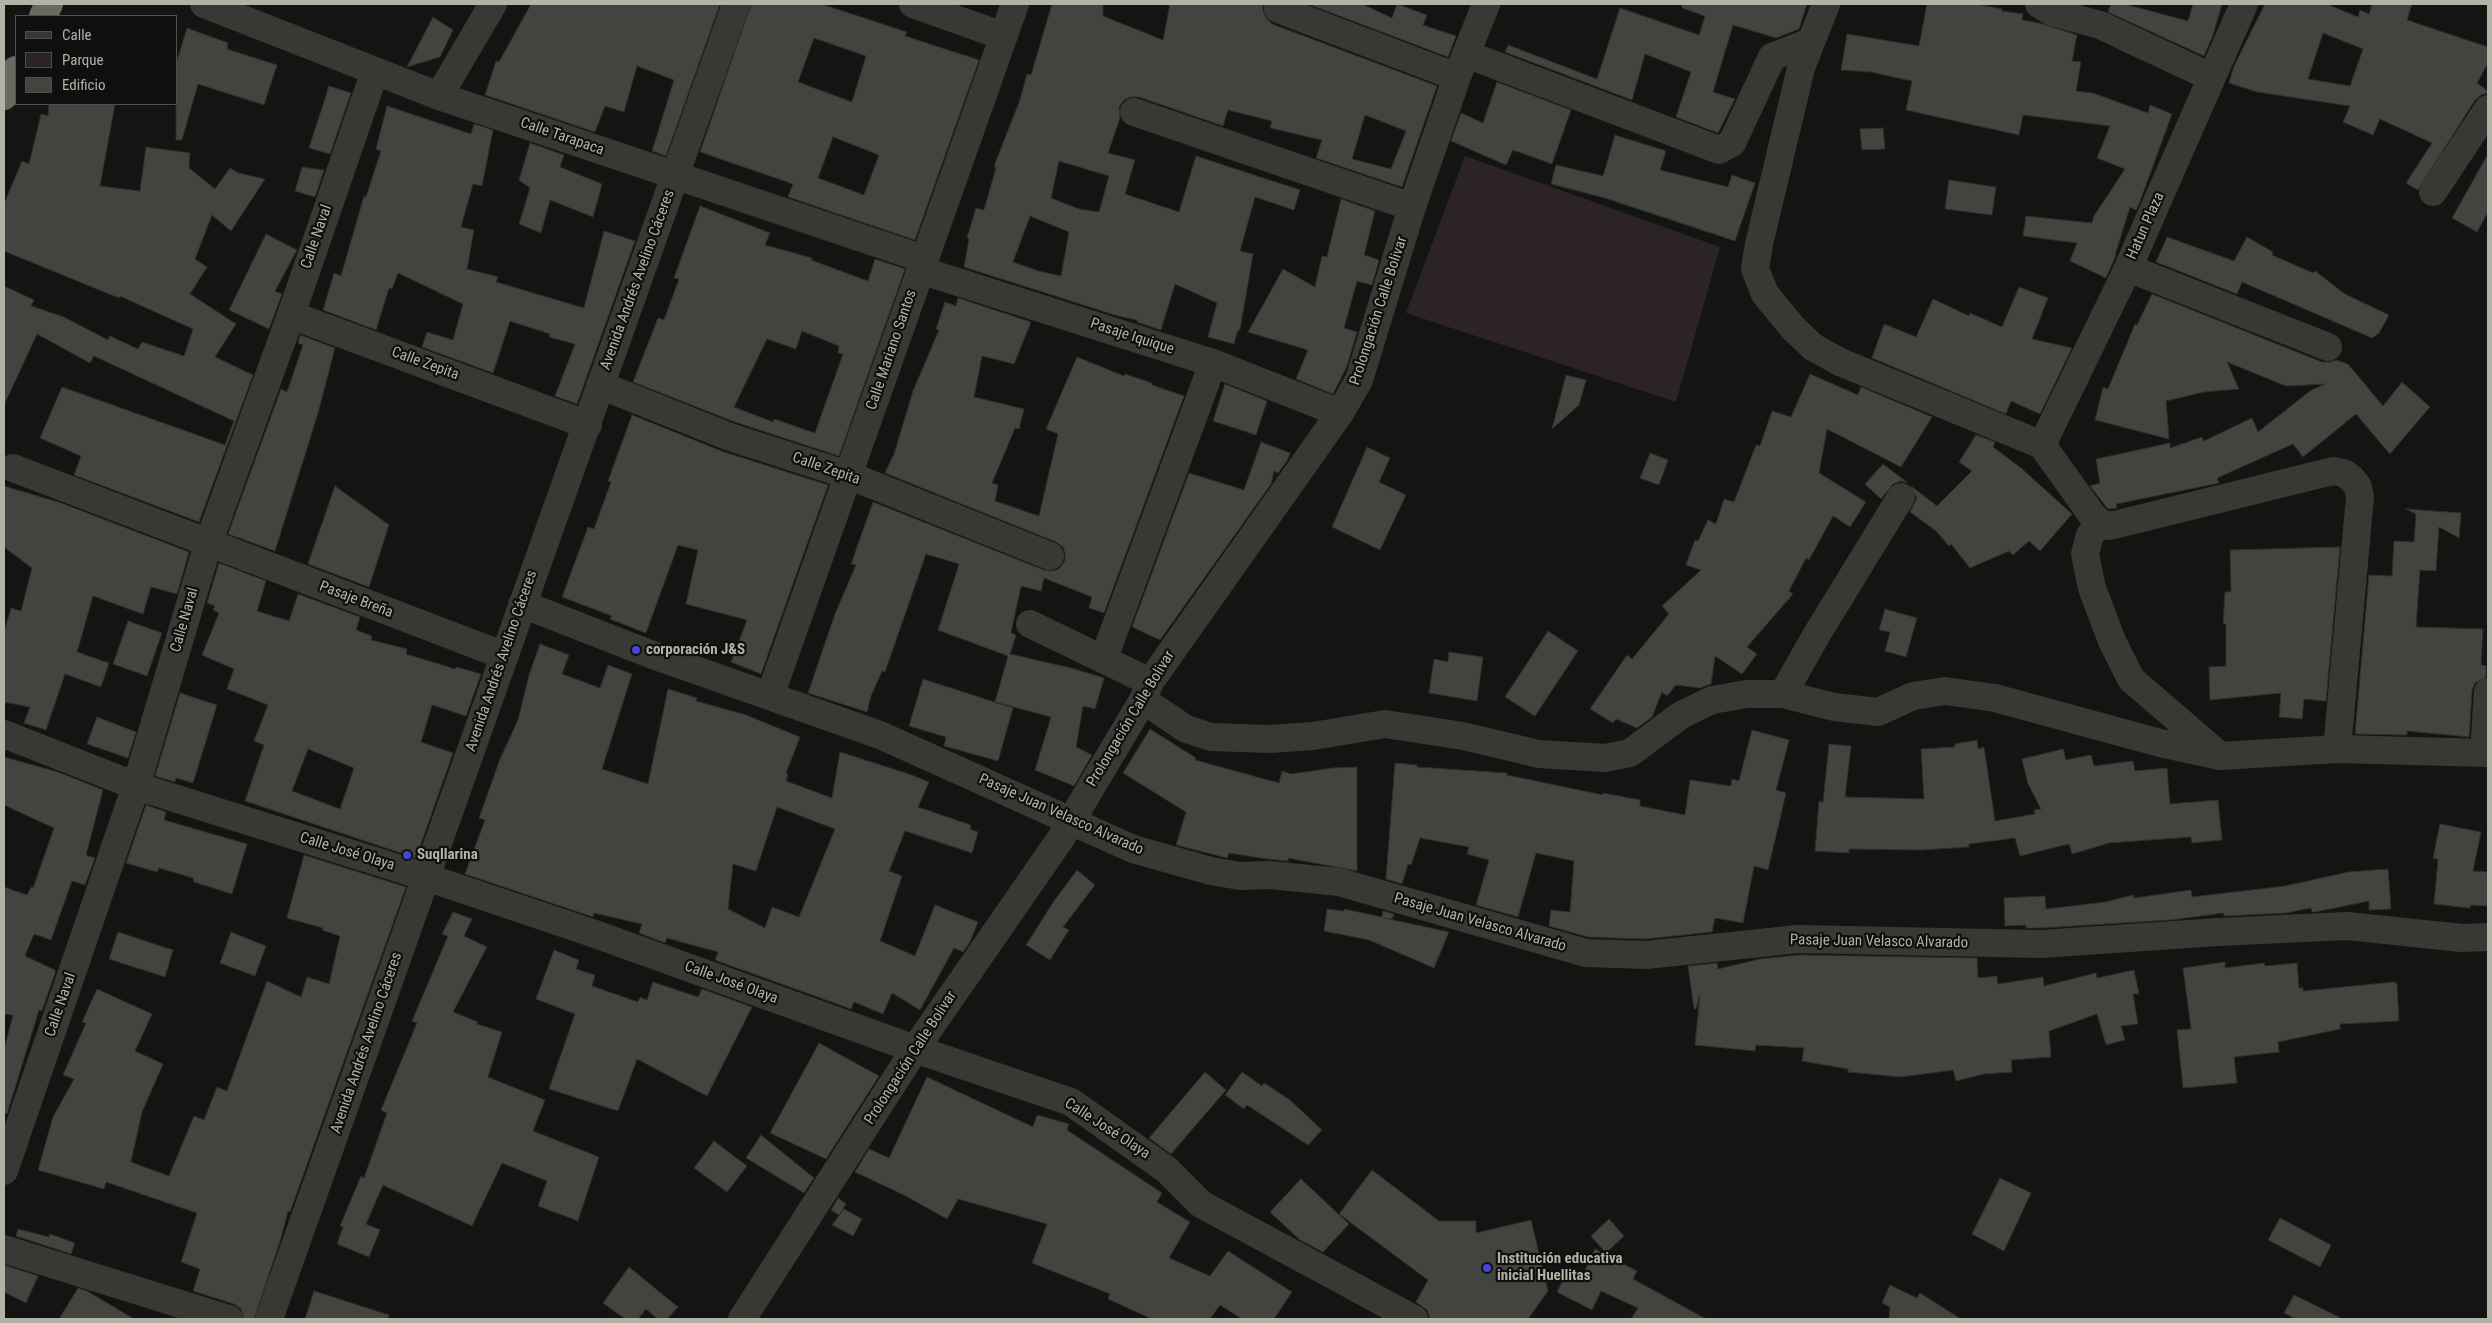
<!DOCTYPE html>
<html>
<head>
<meta charset="utf-8">
<style>
  body { margin:0 }
  #map { position:relative; width:2492px; height:1323px; overflow:hidden; background:#141413; font-family:"Roboto Condensed",sans-serif }
  canvas { display:block }
  .frame { position:absolute; inset:0; border:5px solid #b2b3a6; pointer-events:none }
  .legend { position:absolute; left:15px; top:15px; width:162px; height:90px; box-sizing:border-box; background:#0e0f0e; border:1px solid #50514b; margin:0; padding:6px 9px; list-style:none; font-size:15px; color:#b2b3a6 }
  .legend li { display:flex; align-items:center; gap:10px; height:25px }
  .legend b { width:25px; border:1px solid #50514b }
</style>
</head>
<body>
<div id="map">
<canvas width="2492" height="1323"></canvas>
<div class="frame"></div>
<ul class="legend">
<li><b style="height:6px;background:#383834"></b>Calle</li>
<li><b style="height:14px;background:#2b2328"></b>Parque</li>
<li><b style="height:14px;background:#434440"></b>Edificio</li>
</ul>
</div>
<script>
const context = document.querySelector('canvas').getContext('2d');
context.lineJoin = 'round';
function fillPath(path, color) {
  context.fillStyle = color;
  context.fill(path, 'evenodd');
}
function shape(rows) {
  const path = new Path2D();
  for (const r of rows) {
    path.moveTo(r[0], r[1]);
    for (let i = 2; i < r.length; i += 2) path.lineTo(r[i], r[i + 1]);
  }
  return path;
}
function stroke(path, color, width, dash) {
  context.strokeStyle = color;
  context.lineWidth = width;
  context.lineCap = dash ? 'butt' : 'round';
  context.setLineDash(dash || []);
  context.stroke(path);
}
function write(font, color, halo, rows, align = 'center') {
  context.font = font + ' "Roboto Condensed",sans-serif';
  context.lineWidth = 4.5;
  context.setLineDash([]);
  context.textBaseline = 'middle';
  context.strokeStyle = halo;
  context.fillStyle = color;
  for (const [text, x, y, turn = 0] of rows) {
    context.save();
    context.translate(x, y);
    context.rotate((+turn || 0) * Math.PI / 180);
    context.textAlign = isNaN(turn) ? turn : align;
    if (halo) context.strokeText(text, 0, 0);
    context.fillText(text, 0, 0);
    context.restore();
  }
}
fillPath(shape([
  [1465,156,1720,247,1676,402,1406,313]
]), '#2b2328');
const building = shape([
  [531,4,720,4,666,156,652,151,674,80,637,66,624,112,605,106,595,132,485,95,496,61,499,62,531,4],
  [751,4,821,4,907,32,905,36,979,60,915,240,788,197,793,184,700,152,751,4],
  [814,38,866,56,852,102,798,82,814,38],
  [833,137,879,155,864,195,818,178,833,137],
  [1052,4,1103,4,1103,16,1163,40,1170,4,1263,4,1263,11,1266,18,1272,24,1437,86,1402,187,1316,158,1322,140,1270,128,1272,121,1228,110,1223,126,1139,97,1131,97,1124,100,1119,107,1120,118,1108,153,1135,160,1125,194,1179,212,1196,156,1300,190,1294,210,1255,197,1240,251,1253,254,1240,330,1238,330,1234,344,1208,337,1217,303,1175,284,1161,330,1137,322,1137,320,1118,316,964,267,969,239,967,238,976,208,984,210,996,168,994,166,1020,100,1027,74,1031,75,1052,4],
  [1365,115,1406,131,1391,169,1352,159,1365,115],
  [1059,161,1109,176,1099,212,1079,209,1051,198,1059,161],
  [1030,216,1069,232,1061,276,1038,271,1013,262,1030,216],
  [1308,4,1362,4,1392,18,1397,4,1427,15,1423,25,1456,36,1448,57,1308,4],
  [1682,4,1807,4,1799,29,1776,38,1733,25,1713,92,1735,99,1718,133,1676,117,1691,72,1645,54,1632,100,1505,52,1508,45,1597,79,1620,8,1699,35,1705,16,1682,8,1682,4],
  [1927,4,1976,4,2002,9,2002,11,2023,14,2022,20,2039,23,2077,35,2072,61,2081,62,2076,91,2093,93,2148,113,2150,105,2172,114,2139,204,2136,210,2130,207,2115,255,2116,255,2106,278,2070,261,2077,243,2023,236,2026,216,2092,223,2094,216,2125,169,2097,158,2110,126,2023,115,2019,135,1906,110,1912,81,1871,72,1841,70,1847,34,1919,46,1927,4],
  [2111,4,2124,4,2188,21,2193,4,2222,4,2213,35,2204,56,2108,12,2111,4],
  [2265,4,2327,4,2358,17,2360,10,2369,14,2372,4,2412,4,2407,20,2488,47,2488,63,2477,83,2488,91,2488,93,2481,95,2475,100,2418,190,2406,183,2432,143,2380,119,2373,135,2343,122,2350,106,2257,92,2229,83,2234,66,2265,4],
  [2323,33,2363,49,2350,86,2308,79,2323,33],
  [433,17,453,30,440,57,407,67,433,17],
  [187,28,228,43,227,49,277,65,264,105,198,84,182,140,176,140,176,64,187,28],
  [1497,82,1571,110,1552,164,1513,150,1506,165,1451,141,1461,113,1483,123,1497,82],
  [329,86,351,93,330,154,309,148,329,86],
  [49,104,115,104,100,186,140,191,146,147,190,153,189,168,215,189,230,168,238,173,265,179,231,231,212,215,195,259,207,267,190,294,236,324,215,357,253,375,199,522,74,475,81,456,40,438,62,387,225,445,234,421,94,356,90,363,37,334,4,405,4,286,34,300,31,306,64,317,108,340,110,336,138,349,142,342,184,356,193,329,120,296,119,298,4,251,4,204,22,161,29,164,41,114,48,116,49,104],
  [387,106,471,134,474,124,493,130,482,186,473,184,461,227,474,230,467,269,498,277,496,282,584,308,604,231,635,241,577,404,555,396,575,344,549,337,550,334,510,321,493,373,422,347,427,332,453,340,463,304,398,273,392,289,389,288,376,330,323,310,334,273,341,276,364,196,366,197,381,151,376,149,387,106],
  [1883,128,1885,149,1862,150,1860,129,1883,128],
  [1615,135,1666,151,1660,170,1728,187,1732,175,1755,183,1735,241,1605,198,1551,184,1556,165,1603,176,1615,135],
  [530,143,564,155,560,167,602,184,593,217,550,200,541,233,519,224,530,188,519,180,530,143],
  [2488,154,2488,212,2477,232,2452,218,2488,154],
  [302,167,324,170,315,197,295,191,302,167],
  [1949,180,1996,187,1992,215,1945,209,1949,180],
  [1341,199,1375,211,1364,255,1379,260,1372,285,1357,281,1344,328,1357,332,1347,366,1333,394,1296,379,1308,350,1248,332,1283,269,1315,287,1322,256,1327,257,1341,199],
  [700,206,770,233,765,245,812,258,811,260,868,281,875,259,905,269,839,456,735,422,633,382,658,318,664,320,679,279,674,278,700,206],
  [802,331,839,346,838,353,843,354,815,433,774,419,773,422,734,407,767,339,796,349,802,331],
  [266,234,297,250,275,291,282,294,269,329,229,310,266,234],
  [2167,237,2234,261,2247,237,2273,252,2272,255,2313,273,2315,271,2345,294,2389,315,2379,333,2372,338,2242,282,2237,294,2156,262,2167,237],
  [2019,287,2048,298,2032,339,2072,348,2040,414,2011,401,2006,414,1872,358,1884,324,1916,337,1933,299,1969,316,1970,313,2002,327,2019,287],
  [2152,294,2322,362,2330,362,2336,360,2348,364,2383,406,2402,382,2430,407,2390,454,2356,414,2303,457,2293,444,2217,478,2219,483,2116,504,2117,508,2108,509,2090,486,2100,483,2096,459,2170,443,2170,448,2202,437,2204,441,2252,418,2258,432,2310,391,2325,384,2286,386,2227,362,2239,389,2204,392,2166,401,2169,439,2095,420,2103,387,2108,389,2135,324,2137,325,2152,294],
  [958,298,1031,322,1014,364,982,356,974,397,1024,409,1019,429,1015,428,992,483,998,485,995,501,1039,516,1058,434,1046,429,1077,357,1124,376,1125,374,1152,383,1152,385,1184,396,1104,613,1089,608,1092,597,1044,578,1041,591,1021,586,1011,633,1016,635,1010,654,1071,668,1104,678,1095,709,1083,706,1076,747,1092,755,1074,786,1035,770,1051,717,995,702,1008,656,938,630,959,564,926,554,885,672,882,671,871,696,867,712,808,693,835,614,856,565,851,564,873,502,1044,570,1052,571,1059,569,1065,561,1065,553,1063,547,1056,542,885,473,894,454,913,391,939,330,936,329,945,302,956,306,958,298],
  [300,335,335,348,318,413,275,551,228,534,281,389,287,392,303,345,298,343,300,335],
  [1810,374,1858,395,1861,387,1932,417,1901,467,1827,429,1819,473,1866,502,1850,527,1833,516,1809,560,1806,558,1789,591,1793,594,1747,647,1757,654,1742,674,1715,656,1711,684,1700,688,1676,685,1667,696,1662,692,1652,717,1637,728,1616,719,1613,723,1590,709,1627,655,1632,659,1669,614,1662,606,1701,570,1686,565,1695,540,1698,541,1708,520,1716,524,1724,499,1734,502,1756,445,1760,446,1772,411,1791,417,1810,374],
  [1566,375,1586,380,1579,405,1552,429,1566,375],
  [1225,384,1267,401,1256,435,1213,421,1225,384],
  [632,415,724,452,828,485,761,674,731,662,747,620,686,604,698,550,678,545,646,633,610,619,612,616,562,597,588,527,594,529,611,482,608,481,632,415],
  [1976,435,1995,442,1993,447,2021,468,2072,514,2040,551,2029,541,2013,555,2009,551,1970,568,1951,544,1949,546,1936,531,1910,512,1917,498,1911,486,1937,506,1972,471,1959,462,1976,435],
  [1261,442,1290,453,1287,461,1278,473,1274,471,1271,484,1160,640,1132,627,1189,473,1244,490,1261,442],
  [1367,447,1390,458,1379,482,1406,495,1380,550,1332,527,1367,447],
  [1650,453,1668,460,1659,485,1640,478,1650,453],
  [1883,464,1908,483,1901,481,1893,484,1881,499,1865,484,1883,464],
  [4,486,61,503,189,552,177,594,151,587,143,614,93,596,77,652,109,663,101,687,65,674,46,730,24,723,30,707,4,702,4,632,11,608,21,611,32,568,4,547,4,486],
  [335,486,389,525,369,587,308,564,335,486],
  [2406,509,2461,513,2459,538,2439,527,2436,571,2420,570,2416,627,2483,629,2481,665,2486,666,2486,677,2475,683,2472,690,2469,737,2407,731,2407,735,2355,734,2369,575,2392,576,2394,541,2414,542,2416,514,2406,509],
  [2340,547,2326,701,2304,699,2302,719,2279,717,2281,693,2210,700,2209,667,2226,666,2226,624,2223,624,2225,592,2231,592,2230,550,2340,547],
  [219,563,266,581,257,611,289,621,298,594,360,617,356,630,372,636,371,640,407,649,406,654,455,669,456,667,481,674,466,716,432,705,421,742,453,753,416,858,245,801,264,745,254,741,268,705,227,689,234,669,202,655,219,613,213,610,215,606,207,603,219,563],
  [308,749,354,768,340,809,292,791,308,749],
  [1885,609,1917,618,1906,657,1885,651,1890,632,1879,630,1885,609],
  [128,621,162,633,147,676,113,664,128,621],
  [1548,631,1578,651,1535,716,1505,697,1548,631],
  [540,644,569,655,562,674,600,688,608,665,632,674,602,769,648,784,668,689,697,698,696,701,746,715,800,737,786,773,788,774,786,781,832,798,840,752,909,774,929,782,918,807,971,825,970,829,978,832,972,853,905,831,889,871,902,876,880,941,915,956,935,905,978,922,970,942,963,952,954,948,920,1010,892,993,883,1014,854,1002,851,1009,715,960,718,952,667,938,665,943,639,933,642,924,594,913,593,917,465,874,485,820,479,818,500,759,518,720,529,675,540,644],
  [777,807,835,829,799,917,772,907,765,928,728,909,733,864,756,871,777,807],
  [1449,652,1483,657,1477,701,1429,693,1434,659,1448,662,1449,652],
  [923,679,1013,708,998,761,944,746,946,737,909,726,923,679],
  [180,693,217,705,193,783,176,778,175,782,155,776,180,693],
  [97,717,136,732,128,758,87,744,97,717],
  [1150,729,1196,758,1195,760,1279,783,1282,771,1291,774,1333,768,1357,767,1357,871,1288,858,1288,861,1267,859,1229,853,1227,858,1176,845,1186,812,1123,773,1150,729],
  [1752,730,1789,740,1776,790,1786,793,1768,870,1754,866,1743,923,1715,918,1712,932,1645,939,1588,937,1549,926,1551,910,1570,912,1574,861,1536,853,1518,917,1476,905,1489,860,1467,854,1469,847,1420,838,1411,865,1408,864,1402,884,1386,879,1395,763,1417,765,1417,767,1507,773,1507,775,1603,795,1603,793,1640,800,1640,806,1685,815,1690,780,1731,786,1732,779,1739,781,1752,730],
  [1977,740,1978,749,1984,747,1995,821,2035,814,2034,810,2041,809,2028,784,2022,759,2063,749,2066,760,2091,755,2094,766,2133,761,2135,771,2167,768,2170,804,2218,800,2222,840,2192,843,2191,837,2109,843,2072,854,2069,844,2020,856,2015,838,1969,844,1969,847,1921,850,1849,849,1849,853,1815,851,1819,801,1823,802,1829,744,1851,746,1845,797,1924,799,1921,749,1955,747,1955,744,1977,740],
  [4,757,58,772,103,790,86,855,95,858,85,885,72,881,51,940,34,934,25,956,55,970,55,973,42,1011,39,1010,7,1114,4,1113,4,1050,13,1015,4,1014,4,887,27,895,31,887,33,888,54,828,4,805,4,757],
  [146,805,166,812,164,820,247,844,232,894,194,882,193,878,159,868,157,872,126,863,146,805],
  [2440,824,2481,832,2473,871,2488,872,2488,906,2471,905,2470,908,2434,904,2438,859,2433,858,2440,824],
  [304,855,406,887,290,1212,288,1211,281,1238,254,1319,244,1319,241,1309,234,1304,193,1291,200,1269,181,1262,197,1213,106,1182,104,1189,38,1170,53,1117,74,1079,63,1075,86,1023,82,1022,97,989,152,1014,135,1051,163,1064,142,1112,131,1162,169,1176,194,1116,204,1120,217,1087,227,1091,267,981,301,997,307,977,329,984,340,936,322,930,323,928,287,918,304,855],
  [2388,869,2391,909,2369,910,2369,901,2315,912,2312,912,2311,908,2286,913,2224,916,2223,913,2170,920,2041,928,2026,928,2026,925,2005,926,2004,898,2045,896,2046,909,2106,902,2133,895,2134,898,2191,890,2192,897,2285,886,2348,872,2388,869],
  [1077,870,1095,885,1063,927,1069,930,1050,960,1026,945,1054,901,1077,870],
  [1327,909,1344,911,1344,909,1382,917,1383,911,1394,914,1392,919,1384,918,1449,932,1434,968,1369,940,1324,931,1327,909],
  [453,912,472,919,464,936,487,947,453,1012,478,1022,477,1024,502,1032,488,1077,545,1100,533,1131,599,1157,578,1221,538,1206,547,1181,502,1163,472,1226,383,1185,366,1224,380,1230,369,1257,337,1244,343,1227,340,1226,361,1176,364,1178,387,1113,381,1110,417,1023,412,1021,448,936,442,934,453,912],
  [118,932,173,950,165,977,109,959,118,932],
  [231,932,266,946,255,976,220,963,231,932],
  [554,950,579,960,576,969,595,975,592,986,638,1002,640,997,647,1000,653,982,698,997,702,989,752,1007,707,1096,637,1059,618,1111,549,1089,575,1014,536,999,554,950],
  [1799,955,1977,958,1978,978,1997,976,1998,984,2043,977,2044,986,2096,973,2097,978,2134,970,2139,994,2133,994,2138,1024,2121,1026,2125,1040,2106,1045,2097,1014,2049,1031,2051,1057,2011,1060,2012,1072,1984,1074,1956,1081,1953,1070,1901,1077,1848,1072,1848,1069,1802,1061,1804,1048,1756,1045,1755,1051,1695,1045,1700,994,1696,1009,1694,1009,1688,966,1717,963,1718,969,1760,959,1799,955],
  [2225,962,2225,968,2264,963,2265,966,2297,963,2299,988,2303,988,2303,991,2394,982,2397,984,2399,1021,2340,1024,2340,1029,2278,1042,2279,1052,2234,1057,2237,1083,2183,1088,2177,1030,2191,1029,2183,968,2225,962],
  [819,1043,879,1076,826,1159,770,1133,819,1043],
  [1205,1072,1226,1090,1171,1154,1149,1138,1205,1072],
  [1242,1072,1262,1086,1264,1083,1290,1100,1322,1130,1308,1145,1247,1105,1244,1109,1225,1095,1242,1072],
  [927,1077,1033,1127,1037,1115,1069,1124,1067,1130,1162,1193,1157,1202,1190,1222,1169,1258,1210,1276,1228,1251,1292,1292,1274,1319,1242,1319,1220,1305,1210,1319,1152,1319,1108,1299,1110,1294,1032,1263,1047,1224,958,1199,947,1219,904,1195,855,1172,869,1149,889,1158,927,1077],
  [761,1135,814,1178,804,1193,746,1158,761,1135],
  [714,1141,747,1166,727,1192,694,1168,714,1141],
  [1372,1170,1439,1221,1476,1221,1476,1233,1531,1220,1548,1291,1528,1319,1430,1319,1427,1310,1416,1302,1428,1280,1339,1214,1372,1170],
  [2000,1178,2031,1193,2004,1251,1972,1234,2000,1178],
  [1301,1179,1349,1224,1323,1252,1300,1240,1270,1212,1301,1179],
  [838,1198,846,1204,839,1215,831,1210,838,1198],
  [844,1209,862,1219,853,1236,832,1225,844,1209],
  [2280,1218,2331,1245,2320,1267,2268,1240,2280,1218],
  [1609,1219,1624,1236,1606,1253,1591,1236,1609,1219],
  [18,1229,49,1237,50,1234,75,1243,71,1254,16,1236,18,1229],
  [1595,1249,1637,1271,1633,1279,1706,1319,1631,1319,1638,1308,1601,1291,1592,1310,1557,1292,1567,1272,1581,1279,1595,1249],
  [4,1265,38,1276,26,1303,4,1292,4,1265],
  [629,1267,678,1307,667,1319,658,1319,646,1309,638,1319,625,1319,603,1303,629,1267],
  [1890,1285,1917,1298,1920,1293,1961,1319,1889,1319,1890,1307,1882,1303,1890,1285],
  [78,1288,87,1291,134,1319,59,1319,78,1288],
  [314,1291,389,1315,388,1319,305,1319,314,1291],
  [2294,1295,2343,1319,2296,1319,2284,1313,2294,1295]
]);
fillPath(building, '#434440');
stroke(building, '#2f302d', 1);
stroke(shape([
  [204,4,439,96,924,259],
  [913,4,1003,36],
  [1826,4,1801,68,1759,244,1755,269,1765,294,1793,328,1813,347,1840,362,2042,445,2092,515,2100,523,2110,526,2333,471,2344,473,2352,479,2358,487,2360,497,2337,749],
  [2039,4,2052,12,2100,25,2211,77],
  [1278,9,1457,77],
  [1466,54,1719,150,1732,143,1772,57,1810,42],
  [439,96,493,4],
  [1134,112,1412,207],
  [2433,192,2488,109],
  [2128,268,2328,347],
  [920,270,1213,363,1340,413],
  [291,315,588,425],
  [600,385,730,437,848,475,1050,556],
  [2042,445,2128,268,2244,4],
  [13,468,505,656],
  [2100,523,2090,535,2085,554,2092,588,2112,641,2131,679,2219,755],
  [522,604,650,654,880,735,1133,849,1211,871,1240,876,1270,875,1339,882,1586,953,1646,955,1798,939,2041,944,2218,932,2347,926,2462,938,2488,937],
  [1030,624,1150,682],
  [1104,658,1213,363],
  [1783,694,1817,634,1901,497],
  [770,696,1015,4],
  [1143,700,1186,729,1211,737,1270,739,1313,736,1385,724,1463,736,1539,754,1605,758,1630,753,1681,715,1712,700,1747,694,1783,694,1834,707,1878,712,1913,696,1945,691,1995,698,2160,743,2220,756,2337,749,2488,753],
  [4,734,136,786,426,877,595,934,915,1049,1071,1102,1167,1170,1201,1204,1414,1319],
  [2484,752,2488,692],
  [4,1171,136,786,208,544,291,315,375,71],
  [4,1249,229,1319],
  [269,1319,736,4],
  [742,1319,915,1049,1061,838,1143,700,1150,682,1340,413,1359,380,1412,207,1457,77,1486,4]
]), '#383834', 28);
stroke(shape([
  [43,16,49,4],
  [4,96,16,70]
]), '#686961', 28);
for (const [x, y, r, color] of [
  [636,650,5,"#4544db"],
  [407,855,5,"#4544db"],
  [1487,1268,5,"#4544db"]
]) {
  const dot = new Path2D();
  dot.arc(x, y, r, 0, 2 * Math.PI);
  context.fillStyle = color;
  context.fill(dot);
  stroke(dot, '#0e0f0e', 2);
}
write('15px', '#b2b3a6', '#0e0f0e', [
  ["Calle Tarapaca",562,137,19],
  ["Hatun Plaza",2146,226,-66],
  ["Calle Naval",317,237,-71],
  ["Avenida Andrés Avelino Cáceres",638,280,-70],
  ["Prolongación Calle Bolivar",1379,311,-72],
  ["Pasaje Iquique",1132,337,18],
  ["Calle Mariano Santos",892,350,-71],
  ["Calle Zepita",425,364,20],
  ["Calle Zepita",826,469,19],
  ["Pasaje Breña",356,600,21],
  ["Calle Naval",185,620,-74],
  ["Avenida Andrés Avelino Cáceres",502,661,-71],
  ["Prolongación Calle Bolivar",1131,719,-59],
  ["Pasaje Juan Velasco Alvarado",1061,815,24],
  ["Calle José Olaya",347,852,17],
  ["Pasaje Juan Velasco Alvarado",1480,923,16],
  ["Pasaje Juan Velasco Alvarado",1879,942,1],
  ["Calle José Olaya",731,983,20],
  ["Calle Naval",61,1005,-71],
  ["Avenida Andrés Avelino Cáceres",367,1043,-71],
  ["Prolongación Calle Bolivar",911,1058,-57],
  ["Calle José Olaya",1107,1129,33]
]);
write('bold 15px', '#b2b3a6', '#0e0f0e', [
  ["corporación J&S",646,650],
  ["Suqllarina",417,855],
  ["Institución educativa",1497,1259],
  ["inicial Huellitas",1497,1276]
], 'left');
</script>
</body>
</html>
